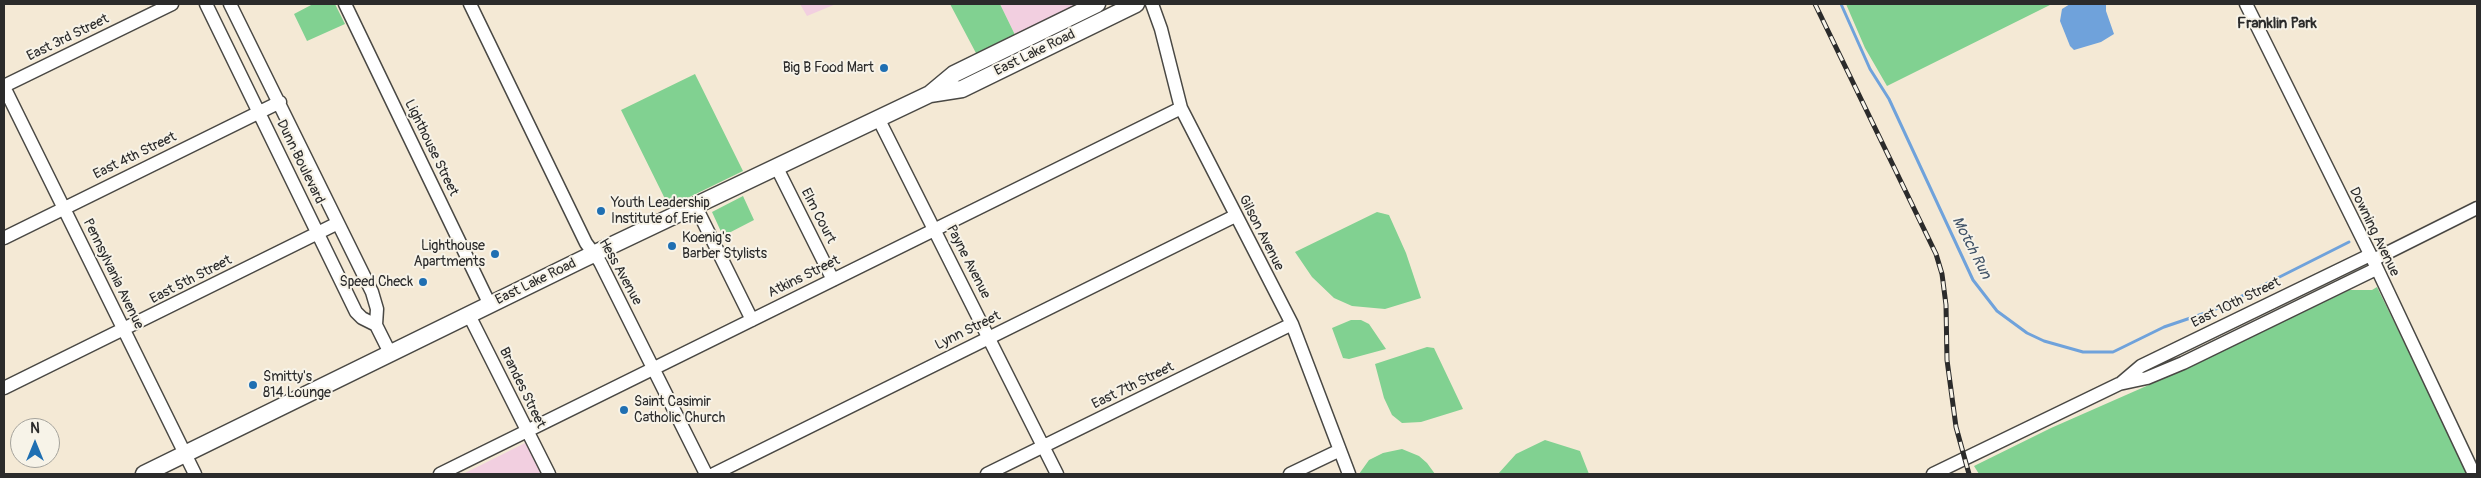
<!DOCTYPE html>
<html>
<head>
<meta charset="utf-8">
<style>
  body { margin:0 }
  #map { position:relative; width:2481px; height:478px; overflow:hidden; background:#f4e9d5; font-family:Pangolin,sans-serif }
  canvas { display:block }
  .frame { position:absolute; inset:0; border:5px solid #2b2b2b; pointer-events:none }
  .north { position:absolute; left:10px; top:418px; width:50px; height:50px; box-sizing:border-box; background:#f7f3e8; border:1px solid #a5a39c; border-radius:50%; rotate:0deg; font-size:14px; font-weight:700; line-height:20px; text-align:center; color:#2b2b2b }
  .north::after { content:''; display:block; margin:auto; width:18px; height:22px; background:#1f6fb2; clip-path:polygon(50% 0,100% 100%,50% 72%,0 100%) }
</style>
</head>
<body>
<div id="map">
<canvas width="2481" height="478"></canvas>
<div class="frame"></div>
<div class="north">N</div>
</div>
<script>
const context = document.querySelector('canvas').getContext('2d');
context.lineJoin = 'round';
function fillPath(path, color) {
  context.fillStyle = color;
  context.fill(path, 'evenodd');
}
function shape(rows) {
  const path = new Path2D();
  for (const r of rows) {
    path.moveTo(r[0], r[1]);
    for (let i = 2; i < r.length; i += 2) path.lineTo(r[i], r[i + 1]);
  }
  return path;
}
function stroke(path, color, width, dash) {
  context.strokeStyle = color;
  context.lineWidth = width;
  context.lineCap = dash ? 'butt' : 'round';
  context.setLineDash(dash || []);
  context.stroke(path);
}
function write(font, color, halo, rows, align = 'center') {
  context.font = font + ' Pangolin,sans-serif';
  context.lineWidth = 4;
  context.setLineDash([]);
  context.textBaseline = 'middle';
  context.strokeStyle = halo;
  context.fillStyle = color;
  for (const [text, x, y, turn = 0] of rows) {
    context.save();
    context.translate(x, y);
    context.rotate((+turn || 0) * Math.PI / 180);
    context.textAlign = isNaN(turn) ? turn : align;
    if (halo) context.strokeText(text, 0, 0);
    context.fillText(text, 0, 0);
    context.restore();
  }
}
fillPath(shape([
  [800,4,836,4,807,16],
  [1000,4,1081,4,1016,37],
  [525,443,529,444,544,474,463,474]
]), '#f2cfe0');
fillPath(shape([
  [313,4,335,4,345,24,307,41,294,14],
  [950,4,1000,4,1016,37,977,55],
  [1846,4,2052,4,1887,86,1865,48],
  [695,74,743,171,669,207,621,110],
  [743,196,754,220,723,236,712,212],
  [1377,212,1389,215,1406,253,1421,298,1385,309,1352,306,1334,298,1312,277,1295,252],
  [2377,287,2469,474,1979,474,1974,466,2051,428,2176,373,2349,290,2372,290],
  [1351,320,1361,320,1369,324,1386,349,1349,359,1343,358,1332,328],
  [1427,347,1434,348,1463,409,1421,422,1402,423,1392,415,1384,398,1375,364],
  [1545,440,1580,451,1589,474,1498,474,1516,454],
  [1402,449,1419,456,1427,463,1435,474,1359,474,1369,460,1383,453]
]), '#81d191');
fillPath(shape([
  [2070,4,2108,4,2106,5,2106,11,2114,34,2101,42,2074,50,2070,46,2060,21,2062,9]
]), '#6fa2db');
stroke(shape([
  [1841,4,1870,69,1889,99,1973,280,1997,311,2027,333,2044,341,2083,352,2113,352,2164,327,2214,310,2349,242]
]), '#6fa2db', 3);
const minor = shape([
  [206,4,356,312,362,318,376,325],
  [230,4,372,292,377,309,376,325,390,353],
  [345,4,490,305],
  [470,4,586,243,600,262,706,474],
  [1152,4,1161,29,1181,108,1292,324,1349,474],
  [2246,4,2373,260,2474,474],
  [4,86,172,4],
  [4,87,195,474],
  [878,118,1057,474],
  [776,166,833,280],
  [695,205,752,320],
  [4,238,280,102],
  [2373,260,2477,208],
  [469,315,549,474],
  [2121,383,2141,366,2370,255],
  [4,388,338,223],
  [440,474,1181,108],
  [714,474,1235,216],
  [987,474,1292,324],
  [1290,474,1338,451],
  [1933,474,2119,384,2147,378,2183,363,2376,269]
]);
const major = shape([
  [930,94,962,89,1136,4],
  [144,474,583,259,930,94,954,74,1097,4]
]);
stroke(minor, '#494844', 15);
stroke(major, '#494844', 19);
stroke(minor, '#fff', 12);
stroke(major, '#fff', 16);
const rail = shape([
  [1815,4,1936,254,1942,274,1946,305,1947,360,1956,427,1969,474]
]);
stroke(rail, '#2b2b2b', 5);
stroke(rail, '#f7f3e8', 3, [9]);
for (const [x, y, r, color] of [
  [884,68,5,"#1f6fb2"],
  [601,211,5,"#1f6fb2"],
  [672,246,5,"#1f6fb2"],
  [495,254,5,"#1f6fb2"],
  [423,282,5,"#1f6fb2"],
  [253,385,5,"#1f6fb2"],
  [624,410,5,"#1f6fb2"]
]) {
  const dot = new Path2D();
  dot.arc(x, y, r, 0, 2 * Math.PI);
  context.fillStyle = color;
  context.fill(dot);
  stroke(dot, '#f7f3e8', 2);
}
write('14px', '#2b2b2b', '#f7f3e8', [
  ["East 3rd Street",68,38,-26],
  ["East Lake Road",1035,53,-26],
  ["Lighthouse Street",431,148,64],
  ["East 4th Street",135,156,-26],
  ["Dunn Boulevard",300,162,64],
  ["Elm Court",818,216,63],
  ["Downing Avenue",2374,232,64],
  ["Gilson Avenue",1261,233,63],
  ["Payne Avenue",968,262,63],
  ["Hess Avenue",620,272,61],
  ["Pennsylvania Avenue",113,274,64],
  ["Atkins Street",804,277,-26],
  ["East 5th Street",191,280,-27],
  ["East Lake Road",536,282,-26],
  ["East 10th Street",2236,303,-26],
  ["Lynn Street",968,331,-26],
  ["East 7th Street",1133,386,-26],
  ["Brandes Street",522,388,64]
]);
write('14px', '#2b2b2b', '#f7f3e8', [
  ["Big B Food Mart",874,68,"right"],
  ["Youth Leadership",611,203],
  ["Institute of Erie",611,219],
  ["Koenig's",682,238],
  ["Barber Stylists",682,254],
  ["Lighthouse",485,246,"right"],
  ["Apartments",485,262,"right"],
  ["Speed Check",413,282,"right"],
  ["Smitty's",263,377],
  ["814 Lounge",263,393],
  ["Saint Casimir",634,402],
  ["Catholic Church",634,418]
], 'left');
write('bold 15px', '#2b2b2b', '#f7f3e8', [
  ["Franklin Park",2277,24]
]);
write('italic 15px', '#435569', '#f7f3e8', [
  ["Motch Run",1971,248,63]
]);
</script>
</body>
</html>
